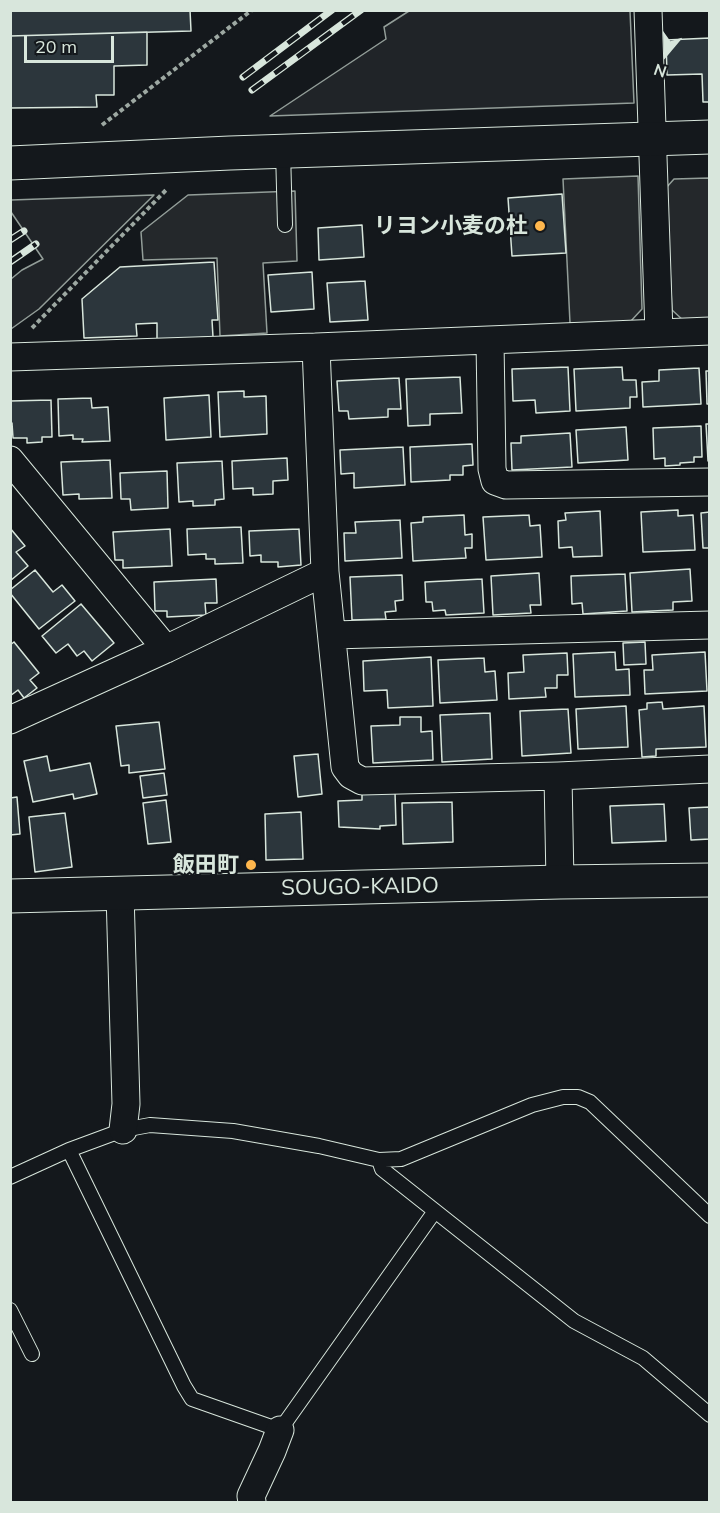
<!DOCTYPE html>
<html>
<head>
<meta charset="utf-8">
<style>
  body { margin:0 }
  #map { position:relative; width:720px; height:1513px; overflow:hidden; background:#14181c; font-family:Mulish,sans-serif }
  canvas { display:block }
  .frame { position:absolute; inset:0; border:12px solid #d8e6dc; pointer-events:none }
  .north { position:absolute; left:636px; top:24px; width:60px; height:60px; -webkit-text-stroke:4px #14181c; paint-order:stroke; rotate:199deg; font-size:16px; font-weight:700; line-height:24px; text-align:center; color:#d8e6dc }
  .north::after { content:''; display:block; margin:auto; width:21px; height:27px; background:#d8e6dc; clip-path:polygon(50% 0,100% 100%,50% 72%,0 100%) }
  .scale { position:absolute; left:24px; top:36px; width:90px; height:27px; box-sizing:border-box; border:3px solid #d8e6dc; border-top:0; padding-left:8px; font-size:18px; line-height:21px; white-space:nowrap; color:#d8e6dc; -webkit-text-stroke:4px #14181c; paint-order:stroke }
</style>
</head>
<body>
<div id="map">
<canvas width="720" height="1513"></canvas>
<div class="frame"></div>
<div class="north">N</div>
<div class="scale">20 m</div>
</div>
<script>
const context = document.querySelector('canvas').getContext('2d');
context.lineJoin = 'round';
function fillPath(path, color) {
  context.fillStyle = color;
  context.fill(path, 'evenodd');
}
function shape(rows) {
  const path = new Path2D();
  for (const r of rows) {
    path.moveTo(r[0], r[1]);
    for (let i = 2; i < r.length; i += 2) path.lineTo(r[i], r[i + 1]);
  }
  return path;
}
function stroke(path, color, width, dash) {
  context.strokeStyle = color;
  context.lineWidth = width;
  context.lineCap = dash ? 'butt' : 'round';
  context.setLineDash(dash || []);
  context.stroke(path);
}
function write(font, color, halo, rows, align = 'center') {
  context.font = font + ' Mulish,"Noto Sans JP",sans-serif';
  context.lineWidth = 4.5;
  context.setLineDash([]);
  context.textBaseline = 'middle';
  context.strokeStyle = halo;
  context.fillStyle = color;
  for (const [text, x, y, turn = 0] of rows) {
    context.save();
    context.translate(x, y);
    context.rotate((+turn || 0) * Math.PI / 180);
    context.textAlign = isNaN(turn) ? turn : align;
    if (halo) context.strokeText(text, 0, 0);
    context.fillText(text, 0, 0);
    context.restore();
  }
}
const green = shape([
  [409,11,630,11,634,103,270,116,386,39,384,27,409,11],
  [154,195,39,309,11,329,11,279,22,270,43,259,11,212,11,200,154,195]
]);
fillPath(green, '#202428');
stroke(green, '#939e99', 1.5);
const parking = shape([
  [638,176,642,309,630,322,570,323,563,179,638,176],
  [709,178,709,319,684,321,672,310,666,188,674,179,709,178],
  [295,191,297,261,263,263,267,333,220,336,217,258,143,260,141,232,188,195,295,191]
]);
fillPath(parking, '#24282b');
stroke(parking, '#939e99', 1.5);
const building = shape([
  [10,10,190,10,191,31,10,36,10,10],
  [147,32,147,65,114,66,114,95,96,95,97,107,10,108,10,36,147,32],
  [710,38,710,102,703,102,702,74,667,75,666,40,710,38],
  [562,194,566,253,512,256,508,198,562,194],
  [362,225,364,257,319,260,318,228,362,225],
  [214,262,218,320,212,320,213,337,157,340,157,323,136,324,137,336,84,338,82,299,120,267,214,262],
  [312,272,314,309,271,312,268,275,312,272],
  [365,281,368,320,330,322,327,283,365,281],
  [568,367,570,411,536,413,535,400,513,401,512,369,568,367],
  [622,367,623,380,636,380,637,397,630,397,630,408,576,411,574,369,622,367],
  [699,368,701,404,643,407,642,382,659,381,659,370,699,368],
  [706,371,710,371,710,404,707,404,706,371],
  [460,377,462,413,430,414,430,425,408,426,406,379,460,377],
  [399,378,401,409,388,409,388,417,349,419,348,411,339,411,337,381,399,378],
  [244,391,244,397,266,396,267,434,220,437,218,392,244,391],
  [209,395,211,437,166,440,164,398,209,395],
  [91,398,92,408,108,407,110,441,82,442,83,439,73,439,73,435,59,436,58,399,91,398],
  [51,400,52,437,42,437,42,442,27,443,27,438,13,438,12,423,10,423,10,401,51,400],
  [706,424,710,424,710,461,708,461,706,424],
  [701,426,702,457,694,457,694,462,680,463,680,465,665,466,665,458,654,459,653,428,701,426],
  [626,427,628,460,578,463,576,430,626,427],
  [570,433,572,467,512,470,511,443,521,443,521,436,570,433],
  [472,444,473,465,463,466,463,475,450,475,450,480,411,482,410,447,472,444],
  [403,447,405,485,354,488,354,473,341,474,340,450,403,447],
  [287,458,288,480,273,481,273,494,253,495,253,488,233,489,232,461,287,458],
  [110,460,112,498,79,499,79,494,63,495,61,462,110,460],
  [222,461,224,499,215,500,215,505,193,506,193,501,179,502,177,463,222,461],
  [167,471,168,508,131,510,130,499,121,499,120,473,167,471],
  [678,510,678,516,693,515,695,550,643,552,641,512,678,510],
  [600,511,602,556,573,557,572,547,559,548,558,521,566,520,565,513,600,511],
  [710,512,710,548,703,548,701,513,710,512],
  [464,515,465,535,472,534,472,548,465,548,466,558,413,561,411,523,423,522,423,517,464,515],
  [529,515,530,526,540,525,542,557,486,560,483,517,529,515],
  [400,520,402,558,345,561,344,533,356,533,355,522,400,520],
  [241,527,243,563,215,564,215,559,206,559,206,554,188,555,187,529,241,527],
  [10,528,25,546,16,552,28,566,10,581,10,528],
  [170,529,172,566,123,568,123,560,115,560,113,532,170,529],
  [299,529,301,565,278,567,278,562,261,562,261,555,250,556,249,531,299,529],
  [690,569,692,601,673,602,673,610,632,612,630,573,690,569],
  [35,570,53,592,62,585,75,601,39,629,10,593,10,590,35,570],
  [539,573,541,605,530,605,531,613,493,615,491,576,539,573],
  [625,574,627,611,583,614,582,603,572,604,571,576,625,574],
  [402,575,403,600,395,601,396,611,385,612,386,619,352,620,350,577,402,575],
  [216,579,217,603,205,603,206,615,167,617,167,611,155,611,154,582,216,579],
  [482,579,484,613,446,615,445,610,433,611,432,602,426,602,425,582,482,579],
  [81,604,114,643,92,661,84,651,77,656,68,644,56,653,42,636,81,604],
  [14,642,39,673,30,680,37,688,24,698,18,690,10,696,10,645,14,642],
  [645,642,646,664,624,665,623,643,645,642],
  [615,652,616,670,629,669,630,695,575,697,573,654,615,652],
  [705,652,707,691,645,694,644,670,653,670,652,655,705,652],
  [567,653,568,675,557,675,557,688,545,688,546,697,509,699,508,673,524,672,523,655,567,653],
  [431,657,433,706,388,708,387,690,364,691,363,661,431,657],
  [484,658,485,672,495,671,497,700,440,703,438,660,484,658],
  [662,702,663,709,704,706,706,747,656,749,656,756,642,757,639,710,647,709,647,703,662,702],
  [626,706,628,747,578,749,576,709,626,706],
  [568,709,571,753,522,756,520,711,568,709],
  [490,713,492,759,442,762,440,715,490,713],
  [400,717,421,717,421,732,432,731,433,760,373,763,371,726,400,725,400,717],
  [159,722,165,769,129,773,129,765,121,766,116,726,159,722],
  [318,754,322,794,298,797,294,756,318,754],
  [47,756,50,771,90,763,97,794,74,799,73,794,33,802,24,761,47,756],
  [164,773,167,795,143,798,140,776,164,773],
  [362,792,395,792,396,825,380,826,380,829,339,827,338,801,362,800,362,792],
  [17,797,20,834,10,835,10,798,17,797],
  [166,800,171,842,148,844,143,803,166,800],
  [452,802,453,842,403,844,402,803,452,802],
  [664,804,666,841,612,843,610,806,664,804],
  [710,807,710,839,691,840,689,808,710,807],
  [301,812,303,859,266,860,265,814,301,812],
  [65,813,72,867,35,872,29,817,65,813]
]);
fillPath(building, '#2c363c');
stroke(building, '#d8e6dc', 1.5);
const lane = shape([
  [283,151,285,225],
  [69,1150,184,1386,192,1399,280,1430,435,1211],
  [379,1160,382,1169,574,1321,643,1358,710,1415],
  [10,1177,69,1150,123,1130,150,1125,233,1131,319,1146,379,1160,401,1159,532,1105,563,1097,578,1097,590,1102,710,1216],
  [10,1310,32,1354]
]);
const street = shape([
  [648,10,659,333],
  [490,341,492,469,495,481,506,485,710,482],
  [316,347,325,572,345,767,351,775,362,781,558,776,710,769],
  [10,357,316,347,710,331],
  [10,460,166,649],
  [332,635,710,625],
  [10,720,166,649,325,572],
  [558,776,560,882],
  [120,893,126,1104,123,1130],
  [252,1502,251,1496,272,1451,280,1430]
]);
const secondary = shape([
  [10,163,230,153,710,137]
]);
const highway = shape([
  [10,896,560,882,710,880]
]);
stroke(lane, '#d8e6dc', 16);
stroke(street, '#d8e6dc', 29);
stroke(secondary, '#d8e6dc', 35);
stroke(highway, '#d8e6dc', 35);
stroke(shape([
  [102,125,252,10],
  [32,328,167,189]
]), '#9da8a2', 4, [4.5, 3]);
stroke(lane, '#14181c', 14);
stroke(street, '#14181c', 27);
stroke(secondary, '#14181c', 33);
stroke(highway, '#14181c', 33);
const rail = shape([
  [243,77,332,10],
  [252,90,361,10],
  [10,240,24,231],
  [10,262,36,244]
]);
stroke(rail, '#d8e6dc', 7);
stroke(rail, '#14181c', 4.5, [14]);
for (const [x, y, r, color] of [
  [540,226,6,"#ffb74d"],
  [251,865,6,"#ffb74d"]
]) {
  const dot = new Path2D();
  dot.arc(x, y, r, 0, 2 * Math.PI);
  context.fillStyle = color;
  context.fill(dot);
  stroke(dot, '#14181c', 2);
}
write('bold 22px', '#d8e6dc', '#14181c', [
  ["リヨン小麦の杜",528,226],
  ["飯田町",239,865]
], 'right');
write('22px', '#d8e6dc', '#14181c', [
  ["SOUGO-KAIDO",360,887,-1]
]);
</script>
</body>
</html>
